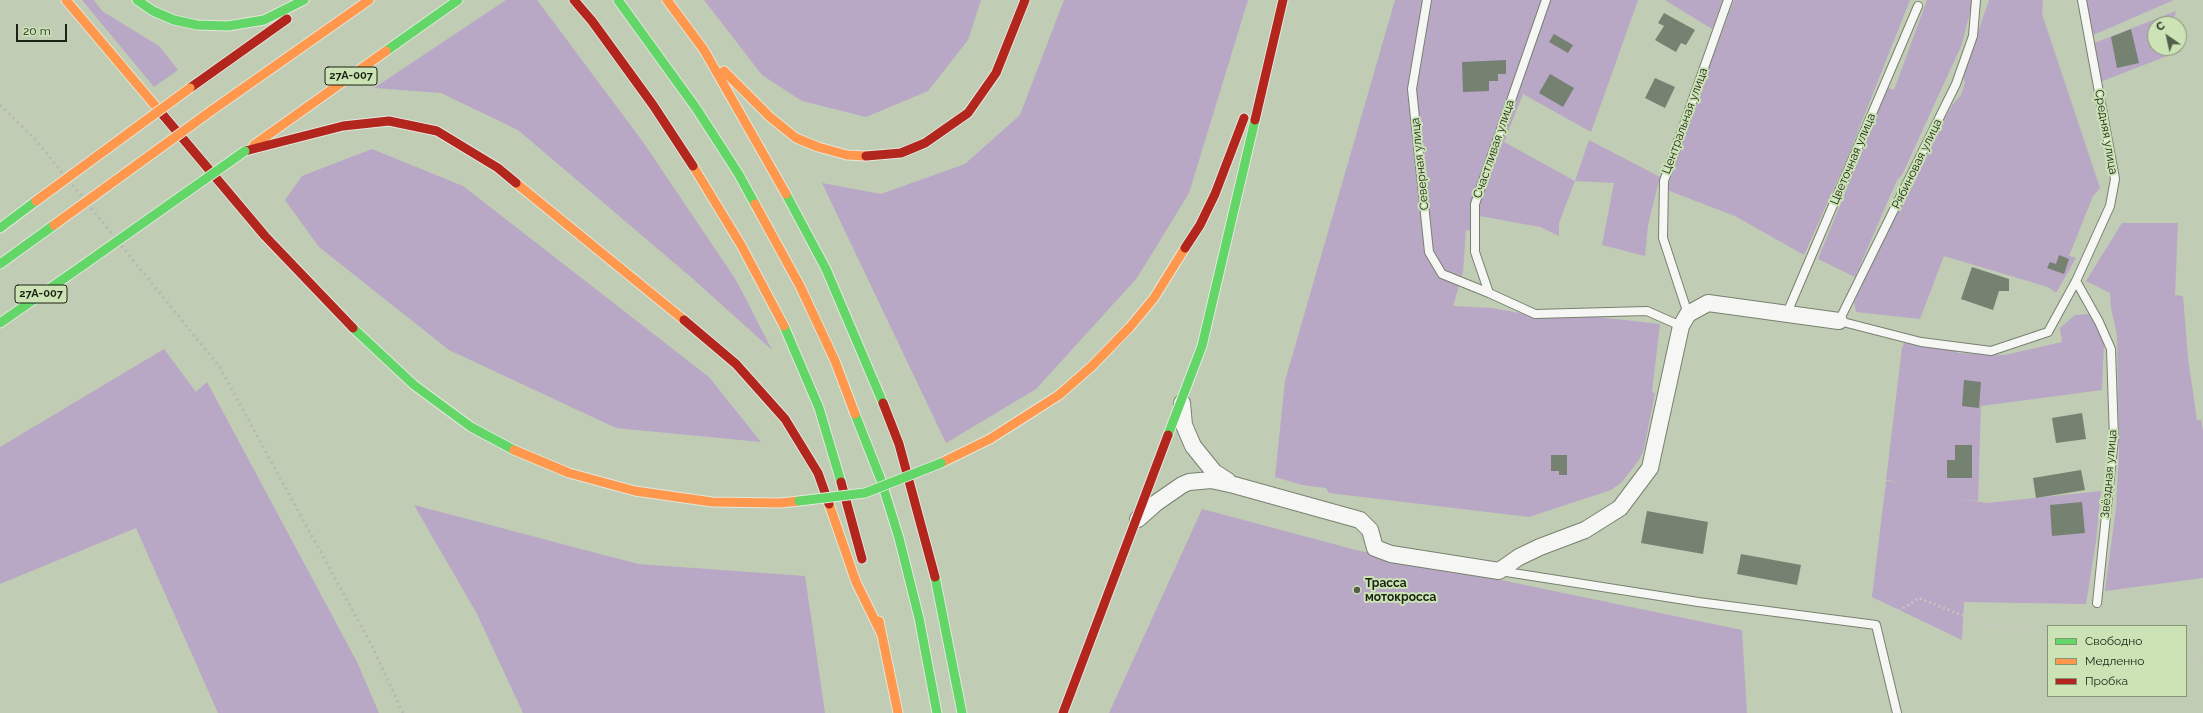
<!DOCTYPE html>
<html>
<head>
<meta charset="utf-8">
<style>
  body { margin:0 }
  #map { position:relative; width:2203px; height:713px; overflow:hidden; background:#c0ccb4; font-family:Raleway,sans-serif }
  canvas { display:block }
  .legend { position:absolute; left:2047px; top:625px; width:140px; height:72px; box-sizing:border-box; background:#cce3b6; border:1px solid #859675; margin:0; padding:5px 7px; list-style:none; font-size:12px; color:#1b2313 }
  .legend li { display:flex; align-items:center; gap:8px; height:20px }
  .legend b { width:20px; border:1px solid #859675 }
  .north { position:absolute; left:2147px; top:16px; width:40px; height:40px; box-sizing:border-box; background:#cce3b6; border:1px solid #859675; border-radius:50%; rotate:326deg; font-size:11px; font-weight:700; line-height:16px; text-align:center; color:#1b2313 }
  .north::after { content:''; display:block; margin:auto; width:14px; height:18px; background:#555e4b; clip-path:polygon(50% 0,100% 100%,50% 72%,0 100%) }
  .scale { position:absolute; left:16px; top:24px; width:51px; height:18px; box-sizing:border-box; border:2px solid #1b2313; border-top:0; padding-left:5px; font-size:12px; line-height:14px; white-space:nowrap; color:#1b2313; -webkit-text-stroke:3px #cce3b6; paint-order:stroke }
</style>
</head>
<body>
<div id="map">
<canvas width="2203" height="713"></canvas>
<ul class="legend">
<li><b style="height:5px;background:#63d668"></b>Свободно</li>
<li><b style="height:5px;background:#ff974d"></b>Медленно</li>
<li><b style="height:5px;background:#b3261e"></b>Пробка</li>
</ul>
<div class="north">С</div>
<div class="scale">20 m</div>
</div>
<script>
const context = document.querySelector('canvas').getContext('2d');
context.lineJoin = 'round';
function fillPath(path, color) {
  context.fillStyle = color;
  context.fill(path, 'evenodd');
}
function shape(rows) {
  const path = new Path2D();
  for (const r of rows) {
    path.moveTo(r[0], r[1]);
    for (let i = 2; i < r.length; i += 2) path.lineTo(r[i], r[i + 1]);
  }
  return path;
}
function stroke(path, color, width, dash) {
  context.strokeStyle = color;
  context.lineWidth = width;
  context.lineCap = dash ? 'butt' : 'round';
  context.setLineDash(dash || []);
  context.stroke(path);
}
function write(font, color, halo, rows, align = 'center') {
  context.font = font + ' Raleway,sans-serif';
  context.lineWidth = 4;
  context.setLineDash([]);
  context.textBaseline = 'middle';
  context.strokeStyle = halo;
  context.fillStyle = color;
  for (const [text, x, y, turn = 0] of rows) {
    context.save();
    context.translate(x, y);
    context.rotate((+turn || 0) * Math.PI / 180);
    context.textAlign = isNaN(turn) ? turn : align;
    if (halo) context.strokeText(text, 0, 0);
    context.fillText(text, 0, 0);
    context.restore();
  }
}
fillPath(shape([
  [82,0,94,0,102,11,159,46,178,70,154,87],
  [506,0,537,0,643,142,736,280,772,350,692,278,518,130,441,93,374,88],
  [704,0,981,0,968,40,928,91,866,117,802,101,762,75],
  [1064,0,1248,0,1189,193,1137,278,1036,389,946,443,822,183,881,194,965,164,1020,115],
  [1395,0,1638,0,1591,132,1523,94,1504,142,1575,181,1589,140,1660,177,1648,225,1645,256,1602,245,1614,183,1575,181,1559,223,1559,236,1540,227,1480,216,1479,232,1466,230,1463,272,1453,306,1492,308,1525,314,1589,316,1660,324,1652,392,1655,393,1644,449,1639,460,1622,482,1611,490,1529,517,1329,493,1326,488,1302,485,1275,477,1285,381],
  [1665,0,1723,0,1712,29],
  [1734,0,1910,0,1847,159,1804,255,1735,216,1667,190,1686,130],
  [1927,0,1973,0,1962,44,1902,175,1897,180,1855,277,1818,259,1888,88,1894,90],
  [1989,0,2043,0,2042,14,2100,188,2093,196,2069,256,2076,258,2056,293,2048,287,1944,256,1920,319,1856,312,1854,302,1885,237,1930,144,1953,104,1961,95,1965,83,1963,75],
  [2085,0,2174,0,2091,36],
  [2176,11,2173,24,2155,24,2155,48,2169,48,2167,56,2100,82,2092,44],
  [372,149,463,186,709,377,761,442,616,428,449,350,319,247,285,200,302,176],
  [2122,223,2178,223,2175,295,2183,296,2188,358,2197,420,2201,420,2203,431,2203,578,2105,591,2116,508,2119,451,2117,335,2111,308,2110,293,2086,281],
  [2087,314,2098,321,2104,341,2102,390,1981,406,1978,501,1955,498,1987,503,2101,491,2096,541,2086,604,1964,602,1962,640,1872,597,1886,481,1901,482,1886,480,1902,348,1907,336,1958,344,1957,353,2005,355,2062,342,2060,328,2075,315],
  [164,349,196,392,207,382,357,662,379,713,218,713,136,528,0,584,0,447],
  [414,505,638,564,805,576,825,713,523,713,477,614],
  [1202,509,1356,550,1742,630,1747,713,1109,713]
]), '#b9a7c6');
fillPath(shape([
  [1664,13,1695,30,1686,45,1681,43,1676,52,1655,40,1664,26,1658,23],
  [2131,29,2139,63,2117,68,2111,37],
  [1554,34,1573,45,1568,53,1549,42],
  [1506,60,1506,74,1498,74,1498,81,1489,81,1489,91,1463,92,1462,62],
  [1550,74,1574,88,1563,107,1539,93],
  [1655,78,1675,87,1665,108,1645,98],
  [2059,255,2069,259,2064,274,2047,268,2050,262,2056,264],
  [1972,267,2009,279,2009,291,1999,291,1993,310,1961,299],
  [1964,380,1981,382,1979,408,1962,406],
  [2082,413,2086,439,2056,443,2052,418],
  [1955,445,1972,445,1972,478,1947,478,1947,460,1955,460],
  [1551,455,1567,455,1567,475,1559,475,1559,471,1551,471],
  [2081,470,2085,490,2036,498,2033,478],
  [2082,502,2085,533,2052,536,2050,505],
  [1647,511,1708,522,1703,554,1641,543],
  [1741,554,1801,565,1797,585,1737,574]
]), '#758171');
const lane = shape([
  [1427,0,1412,89,1429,252,1442,274,1489,293],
  [1546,0,1475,204,1475,252,1489,293,1535,314,1647,311,1681,326],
  [1976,0,1973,36,1956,84,1839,321,1921,342,1991,351,2048,332,2076,281,2110,206,2115,179,2082,0],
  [2076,281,2099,322,2111,349,2114,438,2097,603],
  [1787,313,1918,6],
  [1688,314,1663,238,1664,181,1728,0],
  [1500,571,1698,602,1876,625,1897,713]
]);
const street = shape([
  [1182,403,1184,425,1193,446,1214,472,1228,481],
  [1138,519,1156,503,1182,485,1189,482,1211,480,1234,485,1360,520,1370,530,1375,548,1391,554,1499,571,1519,557,1540,547,1585,530,1620,508,1650,468,1681,326,1688,314,1708,303,1839,321]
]);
const fast = shape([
  [137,0,153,11,174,20,197,25,228,26,264,20,304,0],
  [618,0,696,108,738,173,755,204],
  [386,51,458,0],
  [786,194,826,269,883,403],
  [0,228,36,201],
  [0,264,54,225],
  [0,323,82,266],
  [784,326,819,408,841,482],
  [353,328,414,385,471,427,514,450],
  [855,414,881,480,899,538,919,618,937,713],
  [1168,435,1202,346,1255,120],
  [935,577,962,713]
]);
const slow = shape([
  [66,0,163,115],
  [667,0,704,50,786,194],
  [724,71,770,117,796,138,818,147,847,155,866,156],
  [211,111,369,0],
  [254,145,386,51],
  [693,166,741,245,784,326],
  [516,183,684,320],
  [755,204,800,286,835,361,855,414],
  [514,450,569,473,635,491,712,502,780,503,799,501],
  [941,463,990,439,1059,395,1091,367,1130,327,1154,298,1185,248],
  [829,504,856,582,882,635],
  [879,621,898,713]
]);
const jam = shape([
  [574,0,592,21,653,105,693,166],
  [190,88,287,19],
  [163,115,265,236,353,328],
  [1255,120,1283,0],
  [245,151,343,126,389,121,437,131,498,168,516,183],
  [866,156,901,153,925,143,968,113,996,73,1025,0],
  [1185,248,1200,225,1215,194,1244,118],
  [684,320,736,364,785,419,818,473,829,504],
  [883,403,899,444,935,577],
  [841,482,862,559],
  [1063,713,1168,435]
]);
stroke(lane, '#78816f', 10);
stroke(street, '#78816f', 18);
stroke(fast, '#e3e8dd', 11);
stroke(slow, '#e3e8dd', 11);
stroke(jam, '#e3e8dd', 11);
stroke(shape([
  [1886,619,1919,598,1989,626,2048,630],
  [2186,655,2203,660]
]), '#c4c8c1', 2.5, [2, 3]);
stroke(lane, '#f6f7f4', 8);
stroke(street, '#f6f7f4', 16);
stroke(fast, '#63d668', 9);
stroke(slow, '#ff974d', 9);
stroke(jam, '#b3261e', 9);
stroke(shape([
  [0,105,35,139,219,366,372,646,403,713]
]), '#b4b8b1', 3, [2, 4]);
const fastBridge = shape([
  [82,266,245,151],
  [799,501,865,493,941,463]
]);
const slowBridge = shape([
  [36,201,190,88],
  [54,225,211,111]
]);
stroke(fastBridge, '#e3e8dd', 11, []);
stroke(slowBridge, '#e3e8dd', 11, []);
stroke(fastBridge, '#63d668', 9);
stroke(slowBridge, '#ff974d', 9);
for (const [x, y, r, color] of [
  [1357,590,4,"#555e4b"]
]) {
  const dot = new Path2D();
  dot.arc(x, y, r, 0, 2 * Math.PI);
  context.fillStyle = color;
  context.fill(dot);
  stroke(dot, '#cce3b6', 1.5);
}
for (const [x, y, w] of [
  [351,76,52],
  [41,294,52]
]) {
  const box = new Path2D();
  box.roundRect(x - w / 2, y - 9, w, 18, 3);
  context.fillStyle = '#cce3b6';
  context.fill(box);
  stroke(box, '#1b2313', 1);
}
write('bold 11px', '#1b2313', null, [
  ["27А-007",351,76],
  ["27А-007",41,294]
]);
write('12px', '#1b2313', '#cce3b6', [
  ["Центральная улица",1685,121,-70],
  ["Средняя улица",2106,132,80],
  ["Счастливая улица",1494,149,-71],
  ["Цветочная улица",1853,159,-67],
  ["Северная улица",1420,164,-96],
  ["Рябиновая улица",1917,164,-64],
  ["Звёздная улица",2109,474,-85]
]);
write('bold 12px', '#1b2313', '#cce3b6', [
  ["Трасса",1365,583],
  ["мотокросса",1365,597]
], 'left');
</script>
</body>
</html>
